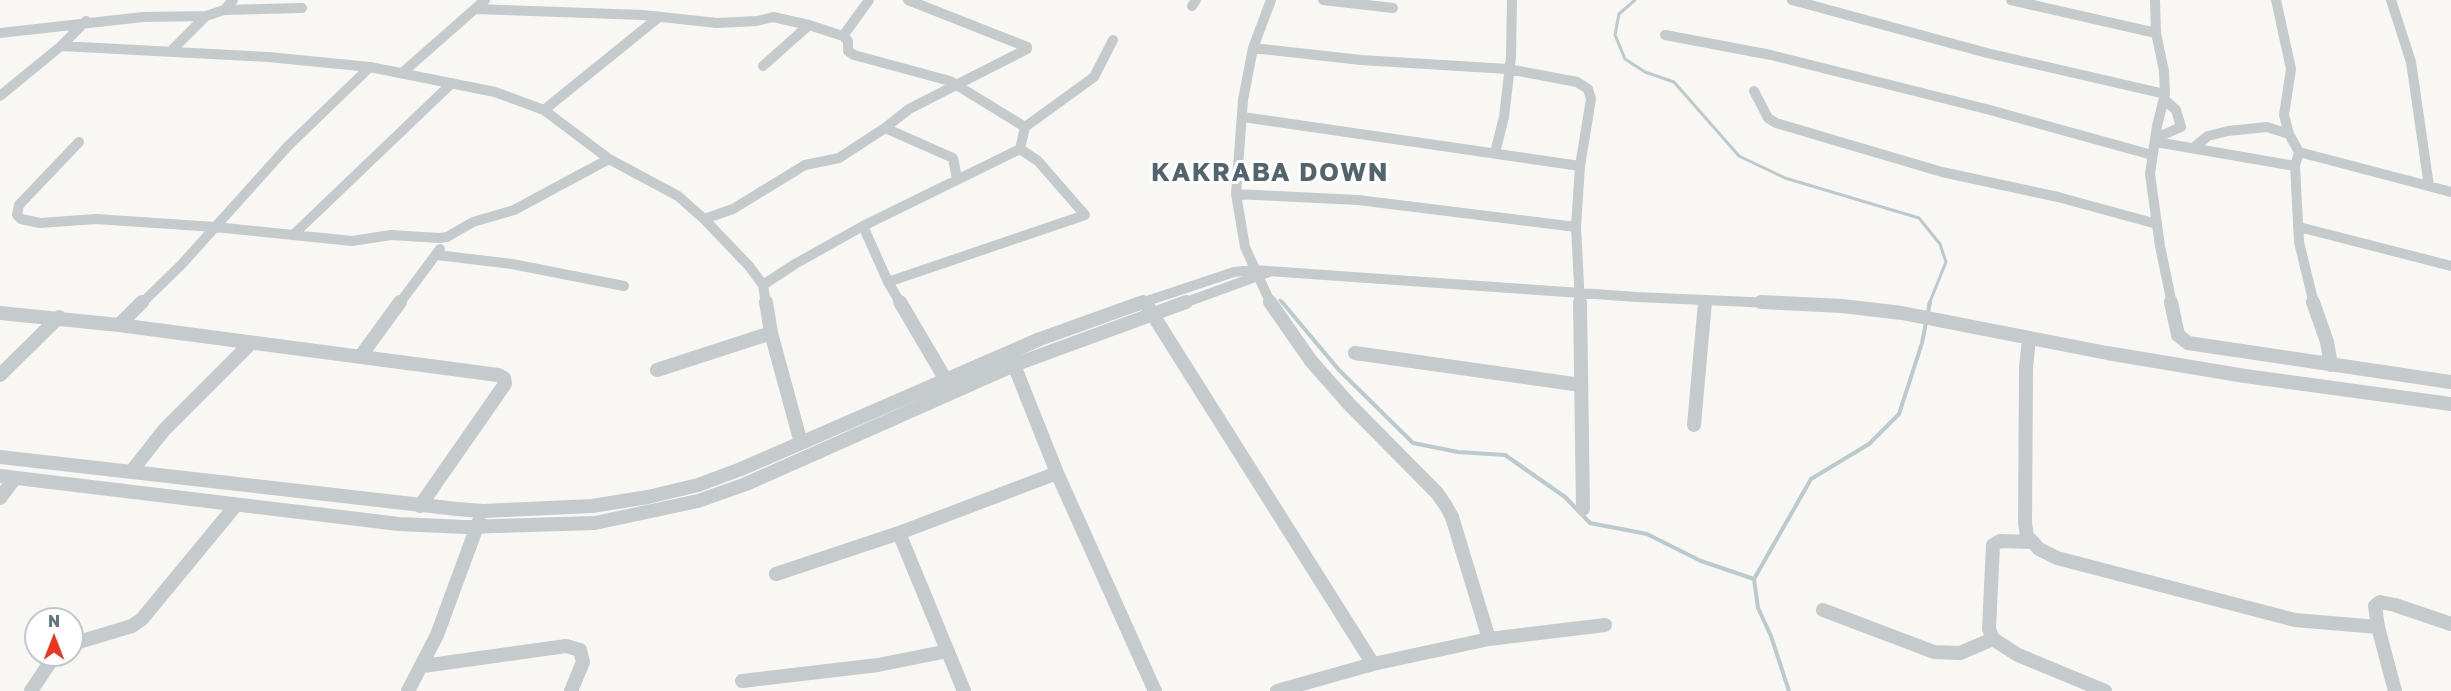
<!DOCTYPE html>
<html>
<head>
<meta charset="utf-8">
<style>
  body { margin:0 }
  #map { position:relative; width:2451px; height:691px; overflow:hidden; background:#f8f7f4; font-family:"Golos Text",sans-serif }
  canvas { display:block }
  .north { position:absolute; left:24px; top:607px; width:60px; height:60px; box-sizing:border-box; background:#fff; border:2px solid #bfc9cd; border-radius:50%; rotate:0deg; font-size:16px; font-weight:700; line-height:24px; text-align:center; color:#607781 }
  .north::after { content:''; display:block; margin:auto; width:21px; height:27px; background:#ee331e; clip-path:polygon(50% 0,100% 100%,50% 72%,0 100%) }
</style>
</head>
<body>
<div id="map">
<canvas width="2451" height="691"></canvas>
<div class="north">N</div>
</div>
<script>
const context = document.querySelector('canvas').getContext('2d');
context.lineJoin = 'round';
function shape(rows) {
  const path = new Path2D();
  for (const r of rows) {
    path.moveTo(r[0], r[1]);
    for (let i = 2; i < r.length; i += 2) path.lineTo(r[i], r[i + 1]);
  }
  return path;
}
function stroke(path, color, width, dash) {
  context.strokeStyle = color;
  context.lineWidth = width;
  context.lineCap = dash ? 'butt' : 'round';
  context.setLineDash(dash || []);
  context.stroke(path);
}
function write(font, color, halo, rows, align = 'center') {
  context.font = font + ' "Golos Text",sans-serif';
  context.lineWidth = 6;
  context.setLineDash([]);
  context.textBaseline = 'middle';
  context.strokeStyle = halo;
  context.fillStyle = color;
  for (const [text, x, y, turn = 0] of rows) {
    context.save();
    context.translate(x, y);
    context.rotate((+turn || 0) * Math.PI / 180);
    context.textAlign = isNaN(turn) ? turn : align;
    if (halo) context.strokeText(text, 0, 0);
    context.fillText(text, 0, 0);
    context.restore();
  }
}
stroke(shape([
  [1635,0,1619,14,1615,35,1625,59,1645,72,1674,82,1739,156,1785,178,1919,218,1940,244,1946,262,1929,304],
  [1280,300,1283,304]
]), '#bbcacd', 3);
stroke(shape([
  [1282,302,1339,370,1413,443,1458,452,1505,455,1565,497,1590,523,1647,534,1701,561,1754,579],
  [1789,691,1771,636,1758,608,1754,579,1811,479,1869,444,1899,414,1922,343,1930,302]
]), '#bbcacd', 4);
stroke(shape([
  [1271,0,1253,48,1243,100,1236,194,1245,247,1271,304],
  [1323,0,1393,8],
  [1792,0,1987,53,2165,94],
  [2011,0,2156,33,2155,0],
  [2276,0,2291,69,2284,115,2289,134,2299,152,2295,166,2299,242,2314,304],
  [2391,0,2411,62,2429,186],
  [1192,6,1196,0],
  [476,9,643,15,717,23,757,21,773,17,809,25,763,66],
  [224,10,302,8],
  [809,25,843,36,848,41,848,51,854,55,950,81,1025,127],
  [0,33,143,17,206,16,224,10,233,0],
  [2156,33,2164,71,2165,94,2157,126,2150,174,2160,246,2172,304],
  [1665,35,1771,55,1990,110,2152,155],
  [843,36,869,0],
  [61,46,268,57,370,67,495,92,544,110,609,159,678,196,704,219,749,266,763,285,766,304],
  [1253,48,1361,60,1508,69,1577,82,1588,89,1591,99,1580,166,1576,227,1580,304],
  [170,52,206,16],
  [402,73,485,0],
  [1754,91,1768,118,1776,123,1942,172,2058,197,2157,224],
  [0,96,61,46,86,21],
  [544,110,659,17],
  [1243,117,1580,166],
  [885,128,953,158,957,179],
  [2156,138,2181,127,2176,110,2164,99],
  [79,142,19,205,17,215,21,219,40,223,96,219,215,227,352,241,391,235,439,238,447,237,473,222,514,210,609,159],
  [2156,142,2295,166],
  [2193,148,2208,136,2228,131,2267,127,2289,134],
  [1020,149,1025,127,1094,77,1113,40],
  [2299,152,2451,192],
  [1495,153,1504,117,1511,57,1512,0],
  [1236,194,1358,200,1576,227],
  [704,219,733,209,805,165,839,158,885,128,909,109,1027,49,1027,47,908,0],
  [863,226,888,282,901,304],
  [2299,227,2451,266],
  [293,235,452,83],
  [437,255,512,264,624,286],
  [763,285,795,264,863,226,1020,149,1038,161,1085,215,888,282],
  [141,304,182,264,288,146,370,67],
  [399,304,440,249],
  [1138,304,1234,272,1254,270,1637,297,1795,304],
  [1181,304,1269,272],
  [1705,304,1705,300]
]), '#c5cacc', 10);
stroke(shape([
  [766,302,771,333,801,443],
  [900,302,946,380],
  [1270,302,1311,361,1349,404,1437,493,1446,506,1452,517,1489,639],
  [1580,302,1583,509],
  [1761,302,1842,306,1902,313,2107,353,2245,376,2451,404],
  [2171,302,2178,335,2188,343,2451,382],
  [2313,302,2327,342,2331,365],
  [1148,307,1373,664],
  [0,313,119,325,498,375,504,378,505,384,420,506],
  [119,325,142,302],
  [2029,339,2026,367,2025,523,2027,536,2039,549,2057,558,2295,620,2378,627],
  [1355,353,1581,385],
  [360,357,400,302],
  [1014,365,1057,473,1155,691],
  [657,370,771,333],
  [0,375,59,317],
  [1694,425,1705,302],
  [0,457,457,509,483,511,592,506,648,497,698,485,741,469,1040,339,1143,302],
  [131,472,164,430,251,343],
  [0,476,399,524,464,527,595,523,698,501,746,484,1014,365,1186,302],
  [0,498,15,478],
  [899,533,964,691],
  [2033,542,2000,541,1993,545,1989,629,1993,639,2018,655,2105,691],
  [776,574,899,533,1057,473],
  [1823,610,1934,652,1960,653,1993,639],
  [72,644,132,626,142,619,236,505],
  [423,666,566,646,580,650,583,662,571,691],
  [742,681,878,665,948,651],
  [31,691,55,655],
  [408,691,437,635,479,521],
  [1277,691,1373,664,1489,639,1605,625],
  [2395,691,2378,627,2375,606,2380,602,2395,605,2451,624]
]), '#c5cacc', 14);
context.letterSpacing = '1.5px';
write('bold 26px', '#53646c', '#fff', [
  ["KAKRABA DOWN",1270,173]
]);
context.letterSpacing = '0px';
</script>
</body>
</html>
